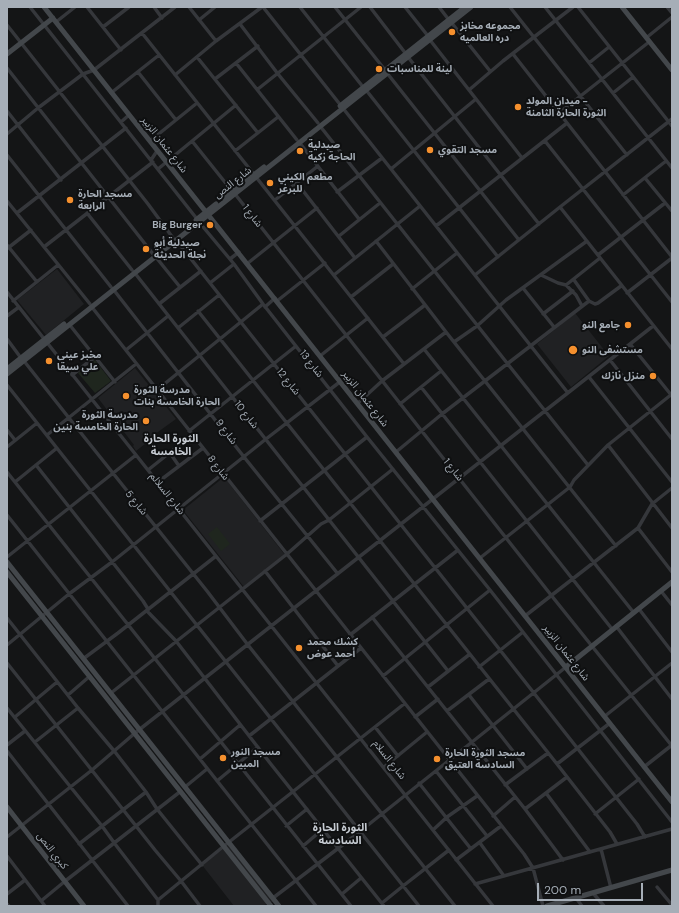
<!DOCTYPE html>
<html>
<head>
<meta charset="utf-8">
<style>
  body { margin:0 }
  #map { position:relative; width:679px; height:913px; overflow:hidden; background:#141516; font-family:"DM Sans",sans-serif }
  canvas { display:block }
  .frame { position:absolute; inset:0; border:8px solid #a6aeb7; pointer-events:none }
  .scale { position:absolute; left:537px; top:883px; width:106px; height:18px; box-sizing:border-box; border:2px solid #a6aeb7; border-top:0; padding-left:5px; font-size:12px; line-height:14px; white-space:nowrap; color:#a6aeb7; -webkit-text-stroke:3px #0f1011; paint-order:stroke }
</style>
</head>
<body>
<div id="map">
<canvas width="679" height="913"></canvas>
<div class="frame"></div>
<div class="scale">200 m</div>
</div>
<script>
const context = document.querySelector('canvas').getContext('2d');
context.lineJoin = 'round';
function fillPath(path, color) {
  context.fillStyle = color;
  context.fill(path, 'evenodd');
}
function shape(rows) {
  const path = new Path2D();
  for (const r of rows) {
    path.moveTo(r[0], r[1]);
    for (let i = 2; i < r.length; i += 2) path.lineTo(r[i], r[i + 1]);
  }
  return path;
}
function stroke(path, color, width, dash) {
  context.strokeStyle = color;
  context.lineWidth = width;
  context.lineCap = dash ? 'butt' : 'round';
  context.setLineDash(dash || []);
  context.stroke(path);
}
function write(font, color, halo, rows, align = 'center') {
  context.font = font + ' "DM Sans","Noto Sans Arabic",sans-serif';
  context.lineWidth = 4;
  context.setLineDash([]);
  context.textBaseline = 'middle';
  context.strokeStyle = halo;
  context.fillStyle = color;
  for (const [text, x, y, turn = 0] of rows) {
    context.save();
    context.translate(x, y);
    context.rotate((+turn || 0) * Math.PI / 180);
    context.textAlign = isNaN(turn) ? turn : align;
    if (halo) context.strokeText(text, 0, 0);
    context.fillText(text, 0, 0);
    context.restore();
  }
}
fillPath(shape([
  [57,269,84,304,46,335,17,300],
  [575,313,609,356,571,387,537,344],
  [135,368,176,419,144,442,145,444,136,451,133,446,134,445,98,398],
  [224,477,285,555,244,587,183,510],
  [228,845,274,901,262,906,234,906,202,865]
]), '#202123');
fillPath(shape([
  [95,360,111,381,95,393,78,373],
  [217,527,230,544,221,551,208,534]
]), '#1f261e');
stroke(shape([
  [30,7,197,219],
  [87,7,121,50],
  [154,7,162,18],
  [189,7,216,41],
  [263,7,568,393],
  [300,7,363,87],
  [335,7,385,70],
  [370,7,406,54],
  [405,7,428,36],
  [439,7,449,20],
  [510,7,627,155],
  [545,7,672,168],
  [578,7,672,126],
  [667,7,672,13],
  [199,20,215,7],
  [56,22,75,7],
  [451,22,490,71],
  [240,24,278,74,318,123],
  [7,25,148,204,173,238],
  [103,27,129,7],
  [142,33,404,364],
  [646,38,672,17],
  [430,40,522,158],
  [513,54,672,257],
  [197,57,258,133],
  [408,57,539,224],
  [236,63,297,140],
  [589,63,609,47],
  [7,68,153,254],
  [138,72,176,120],
  [387,73,519,240],
  [175,75,216,41,262,7],
  [215,79,258,46],
  [258,89,361,7],
  [366,90,498,257],
  [469,90,503,61,573,7],
  [111,93,159,55],
  [613,93,633,77],
  [7,111,61,180],
  [559,113,649,42],
  [121,122,129,115],
  [320,126,507,363,588,465],
  [7,134,38,108,83,74,94,70,175,7],
  [150,141,197,103],
  [192,141,232,191],
  [545,141,672,302],
  [299,142,359,219],
  [235,151,278,117],
  [7,155,111,287],
  [151,160,157,151],
  [158,169,236,105],
  [391,169,476,99],
  [645,178,672,211],
  [297,183,355,258],
  [337,192,382,158],
  [235,194,551,595,672,746],
  [623,195,666,161],
  [275,200,318,166],
  [7,201,90,304],
  [560,207,672,349],
  [17,213,126,128],
  [87,213,132,270],
  [199,222,234,264,263,304,367,437,490,590,672,822],
  [436,226,567,123],
  [339,236,380,203],
  [176,240,500,650,637,824,645,837],
  [376,241,446,332,616,546],
  [7,245,37,282],
  [44,247,153,162],
  [8,248,31,230],
  [598,255,665,203],
  [155,256,180,287],
  [230,259,239,252],
  [248,263,317,208],
  [134,272,448,671],
  [334,275,420,206],
  [475,275,560,207,672,119],
  [541,275,558,283,566,285,576,295,582,306],
  [574,280,589,301,595,304,598,303,621,286],
  [210,283,234,264],
  [566,285,600,258],
  [523,288,554,327],
  [113,289,244,457,338,574],
  [412,289,457,253],
  [7,292,493,906],
  [627,293,672,258],
  [351,297,393,264],
  [13,301,58,265],
  [277,301,325,263],
  [159,304,201,271],
  [91,306,524,854,533,868,543,906],
  [265,307,275,298],
  [198,311,557,764,610,832,617,844],
  [543,314,573,291],
  [7,316,19,307],
  [69,324,115,382],
  [178,328,219,295],
  [383,337,425,305],
  [7,339,21,358],
  [454,342,477,326,506,300,587,241],
  [630,344,672,396],
  [424,349,634,613],
  [126,350,168,316],
  [320,356,368,318],
  [610,360,672,439],
  [24,361,69,418,207,591,248,645,455,906],
  [72,375,95,357],
  [589,377,672,482],
  [7,385,419,906],
  [421,387,612,629],
  [157,390,263,304],
  [358,403,382,381,446,332],
  [400,404,441,371],
  [7,430,15,440],
  [189,431,296,346],
  [47,435,136,364],
  [608,445,672,528],
  [7,447,37,423],
  [396,452,442,414,589,301],
  [170,453,179,466],
  [36,465,143,601,148,609,148,612,176,641,270,763,384,906],
  [148,470,192,435],
  [7,472,351,906],
  [15,482,57,448],
  [158,482,203,448],
  [7,515,316,906],
  [260,521,367,437],
  [638,528,672,572],
  [7,557,136,455],
  [480,558,570,487,574,480,608,445,672,394],
  [265,571,338,666],
  [661,591,672,605],
  [639,609,672,652],
  [525,616,638,528,652,504,672,488],
  [372,617,525,809,563,860],
  [7,618,78,708,115,752,146,792,157,809,202,865],
  [616,626,672,699],
  [350,635,458,550],
  [7,645,69,594,112,562,266,439,341,381],
  [83,659,118,633,216,556],
  [7,663,155,850,181,881,200,906],
  [479,667,523,632],
  [383,676,490,590],
  [428,687,470,654],
  [111,693,287,554,321,524,329,520,393,469],
  [68,695,90,676],
  [469,695,527,769],
  [7,708,102,826,115,844,158,900,224,846,404,704],
  [447,711,489,679],
  [605,716,672,663],
  [15,717,57,682],
  [415,717,438,699],
  [375,727,398,756],
  [249,736,361,648],
  [35,742,78,708],
  [7,745,25,731],
  [7,751,128,906],
  [200,759,240,725],
  [557,764,610,723],
  [384,767,427,732],
  [644,767,672,745],
  [436,771,487,836],
  [217,781,258,747],
  [419,783,471,849],
  [505,785,548,753],
  [185,787,207,769],
  [546,793,590,852],
  [525,809,567,777],
  [595,814,639,779],
  [493,816,515,797],
  [286,826,307,809],
  [433,830,447,817,477,796],
  [7,837,92,770,135,733,653,326],
  [480,843,504,876],
  [79,844,146,792],
  [303,846,323,829],
  [601,849,611,888],
  [7,856,45,906],
  [456,860,501,826],
  [475,884,672,829],
  [657,887,672,905],
  [593,893,604,906],
  [7,894,25,880],
  [342,894,361,878],
  [273,898,353,837,566,667],
  [576,898,582,906],
  [158,900,158,906],
  [41,901,64,882,181,791],
  [382,903,403,886,449,850],
  [7,904,9,906]
]), '#35373b', 3.5);
stroke(shape([
  [44,7,672,802],
  [622,7,672,70],
  [7,54,53,18],
  [340,106,465,7],
  [224,198,264,167],
  [196,220,216,204],
  [7,369,64,324],
  [7,374,471,7],
  [7,562,279,906],
  [7,572,271,906],
  [566,667,672,582],
  [7,807,84,906],
  [547,906,672,870]
]), '#43474b', 5);
for (const [x, y, r, color] of [
  [452,32,4,"#f5902e"],
  [379,69,4,"#f5902e"],
  [518,107,4,"#f5902e"],
  [430,150,4,"#f5902e"],
  [300,151,4,"#f5902e"],
  [270,183,4,"#f5902e"],
  [70,200,4,"#f5902e"],
  [210,225,4,"#f5902e"],
  [146,249,4,"#f5902e"],
  [628,325,4,"#f5902e"],
  [573,350,5,"#f5902e"],
  [49,361,4,"#f5902e"],
  [653,376,4,"#f5902e"],
  [126,396,4,"#f5902e"],
  [146,421,4,"#f5902e"],
  [299,648,4,"#f5902e"],
  [223,758,4,"#f5902e"],
  [437,759,4,"#f5902e"]
]) {
  const dot = new Path2D();
  dot.arc(x, y, r, 0, 2 * Math.PI);
  context.fillStyle = color;
  context.fill(dot);
  stroke(dot, '#0f1011', 1.5);
}
write('bold 10px', '#a6aeb7', '#0f1011', [
  ["مجموعه مخابز",460,26],
  ["دره العالميه",460,38],
  ["لينة للمناسبات",387,69],
  ["ميدان المولد -",526,101],
  ["الثورة الحارة الثامنة",526,113],
  ["صيدلية",308,145],
  ["الحاجة زكية",308,157],
  ["مسجد التقوي",438,150],
  ["مطعم الكيني",278,177],
  ["للبرغر",278,189],
  ["مسجد الحارة",78,194],
  ["الرابعة",78,206],
  ["Big Burger",202,225,"right"],
  ["صيدلية أبو",154,243],
  ["نجلة الحديثة",154,255],
  ["جامع النو",620,325,"right"],
  ["مستشفى النو",582,350],
  ["مخبز عيني",57,355],
  ["علي سيقا",57,367],
  ["منزل نازك",645,376,"right"],
  ["مدرسة الثورة",134,390],
  ["الحارة الخامسة بنات",134,402],
  ["مدرسة الثورة",138,415,"right"],
  ["الحارة الخامسة بنين",138,427,"right"],
  ["كشك محمد",307,642],
  ["أحمد عوض",307,654],
  ["مسجد النور",231,752],
  ["المبين",231,764],
  ["مسجد الثورة الحارة",445,753],
  ["السادسة العتيق",445,765]
], 'left');
write('10px', '#a6aeb7', '#0f1011', [
  ["شارع عثمان الزبير",164,145,52],
  ["شارع النص",233,183,-38],
  ["شارع 1",252,216,52],
  ["شارع 13",311,364,52],
  ["شارع 12",288,382,51],
  ["شارع عثمان الزبير",365,399,52],
  ["شارع 10",246,415,52],
  ["شارع 9",226,432,53],
  ["شارع 8",218,468,52],
  ["شارع 1",453,470,51],
  ["شارع السلالم",167,494,52],
  ["شارع 5",136,503,51],
  ["شارع عثمان الزبير",566,653,52],
  ["شارع السلام",389,760,52],
  ["كبري النص",52,851,52]
]);
write('bold 11px', '#c7ccd3', '#0f1011', [
  ["الثورة الحارة",171,439],
  ["الخامسة",171,452],
  ["الثورة الحارة",340,828],
  ["السادسة",340,841]
]);
</script>
</body>
</html>
